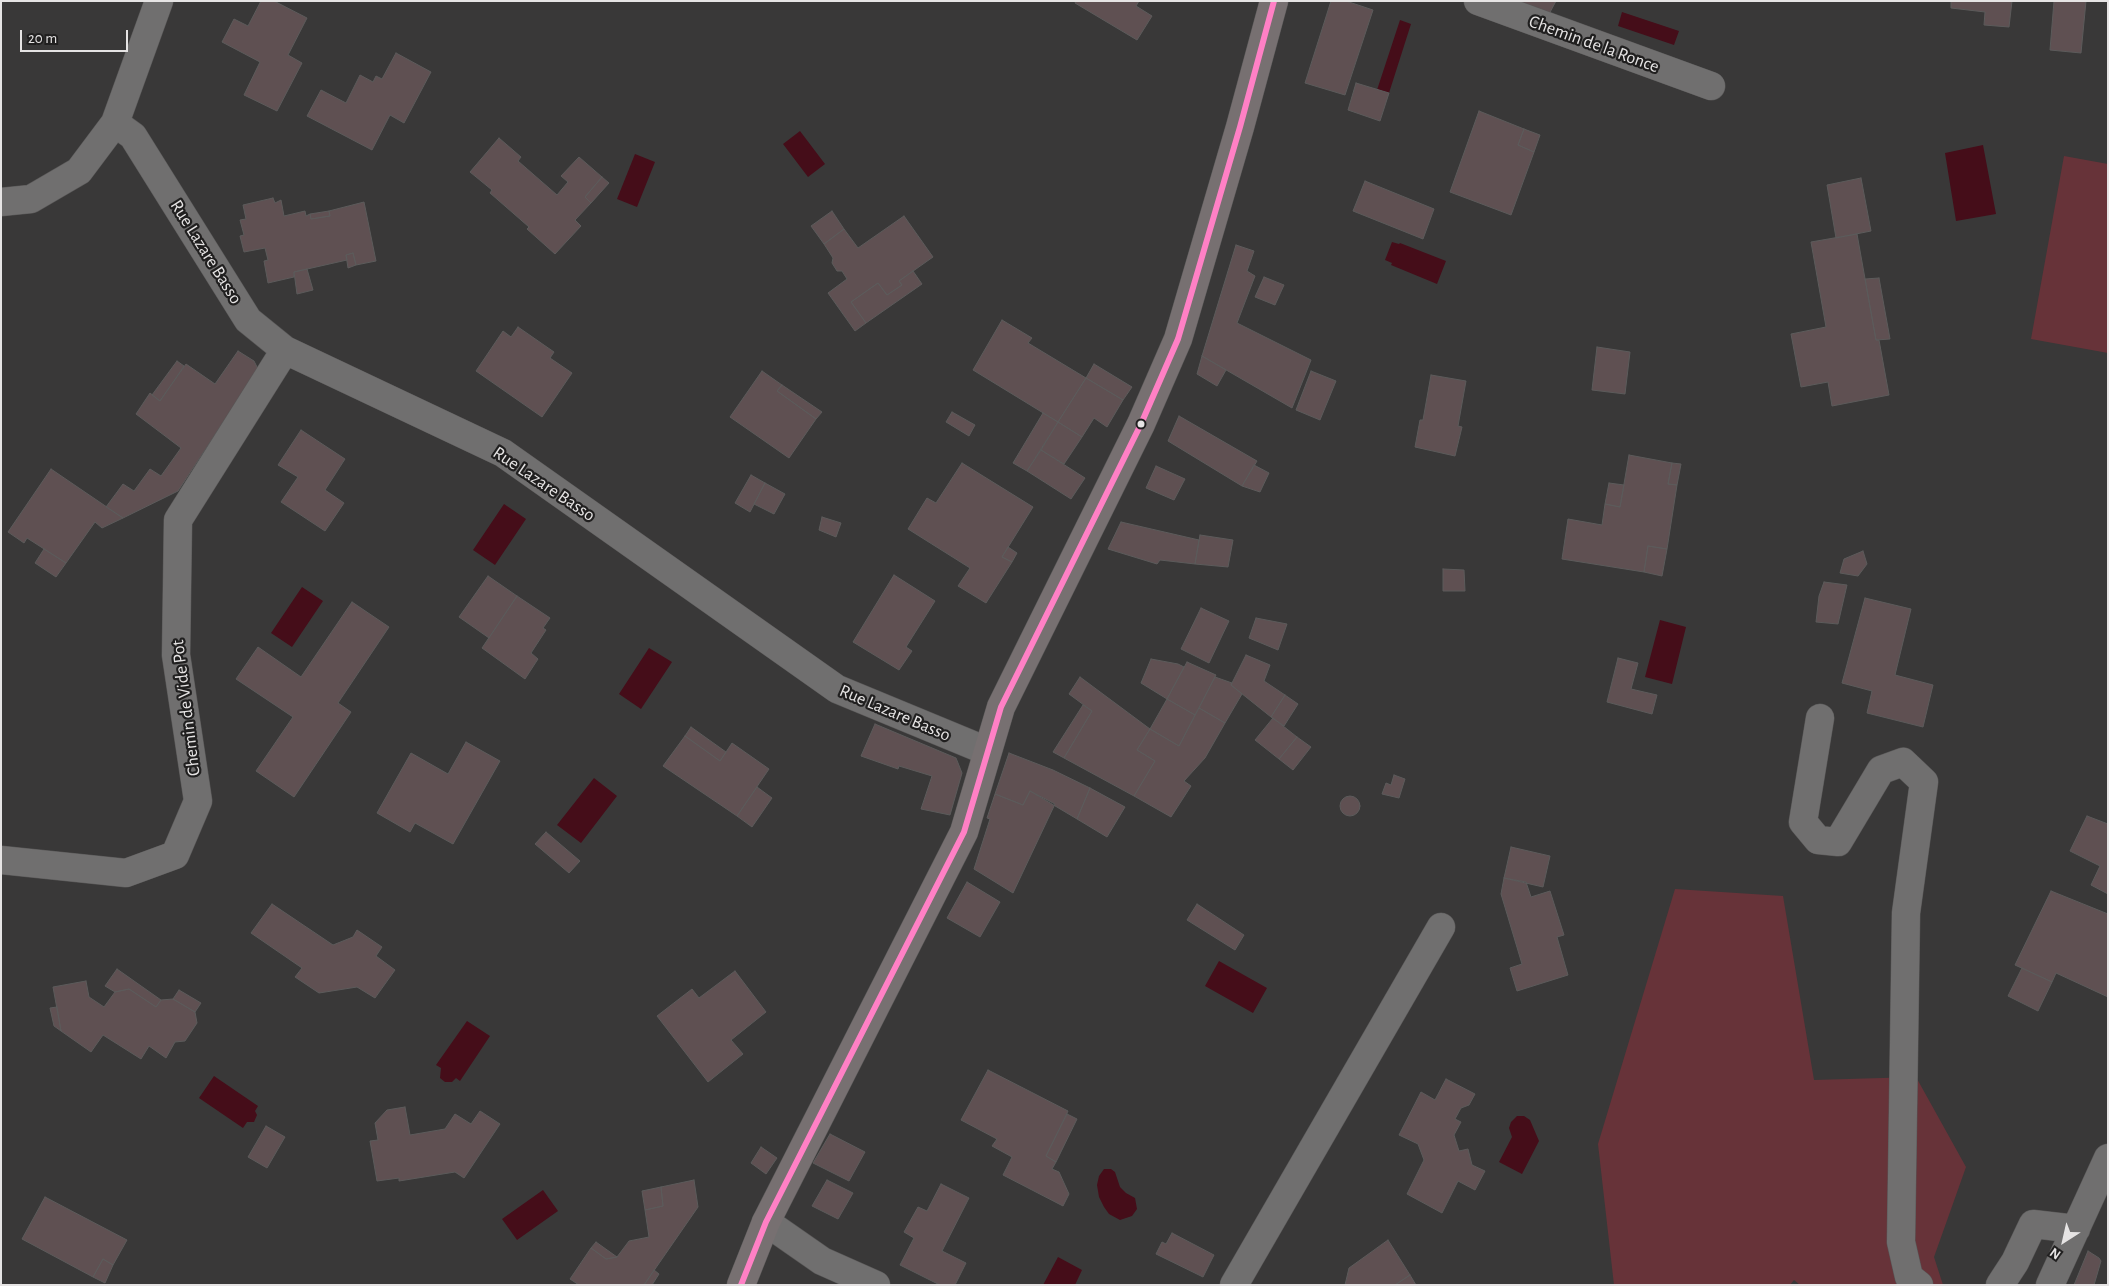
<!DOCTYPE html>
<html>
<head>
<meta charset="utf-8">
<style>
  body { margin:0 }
  #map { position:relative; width:2109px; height:1286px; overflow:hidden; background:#393838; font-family:"Alegreya Sans",sans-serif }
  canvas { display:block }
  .frame { position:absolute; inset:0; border:2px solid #e6e4e4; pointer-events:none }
  .north { position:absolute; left:2039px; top:1216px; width:50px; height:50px; -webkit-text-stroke:4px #201f1f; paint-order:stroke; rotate:215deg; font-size:14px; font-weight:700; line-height:20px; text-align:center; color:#e6e4e4 }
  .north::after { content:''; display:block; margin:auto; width:18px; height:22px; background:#e6e4e4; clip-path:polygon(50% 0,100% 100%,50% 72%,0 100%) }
  .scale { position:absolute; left:20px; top:30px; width:108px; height:22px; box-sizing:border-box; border:2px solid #e6e4e4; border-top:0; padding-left:6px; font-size:15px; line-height:18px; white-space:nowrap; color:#e6e4e4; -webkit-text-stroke:4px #201f1f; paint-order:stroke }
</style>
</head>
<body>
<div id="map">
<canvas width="2109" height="1286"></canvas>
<div class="frame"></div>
<div class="north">N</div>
<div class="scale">20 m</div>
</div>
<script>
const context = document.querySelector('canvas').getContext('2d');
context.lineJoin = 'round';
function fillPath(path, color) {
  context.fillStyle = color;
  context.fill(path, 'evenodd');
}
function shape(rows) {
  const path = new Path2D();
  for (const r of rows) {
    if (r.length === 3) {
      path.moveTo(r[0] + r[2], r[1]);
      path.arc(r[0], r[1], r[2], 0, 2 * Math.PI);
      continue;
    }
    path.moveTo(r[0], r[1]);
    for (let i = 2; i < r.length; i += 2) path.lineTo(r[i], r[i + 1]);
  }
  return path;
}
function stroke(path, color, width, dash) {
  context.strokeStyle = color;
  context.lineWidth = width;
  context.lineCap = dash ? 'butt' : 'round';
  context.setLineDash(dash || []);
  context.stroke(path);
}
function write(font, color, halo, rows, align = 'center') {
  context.font = font + ' "Alegreya Sans",sans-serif';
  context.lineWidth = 4.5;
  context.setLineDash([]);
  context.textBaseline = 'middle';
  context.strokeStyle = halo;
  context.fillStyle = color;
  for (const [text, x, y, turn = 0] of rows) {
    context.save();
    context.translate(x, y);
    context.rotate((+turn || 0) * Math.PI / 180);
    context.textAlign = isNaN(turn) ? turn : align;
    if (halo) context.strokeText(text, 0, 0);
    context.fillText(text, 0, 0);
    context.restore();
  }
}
fillPath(shape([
  [2064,156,2108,164,2108,353,2031,339],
  [1675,889,1783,896,1814,1080,1916,1077,1966,1167,1934,1257,1943,1285,1800,1285,1794,1280,1790,1285,1614,1285,1598,1144]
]), '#673339');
fillPath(shape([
  [1622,12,1679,31,1674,45,1618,26],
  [1400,20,1411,24,1389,93,1377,90],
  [800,131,825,164,808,177,783,144],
  [1983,145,1996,214,1956,221,1945,153],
  [635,154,655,162,637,207,617,199],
  [1392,242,1399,244,1400,243,1446,261,1437,284,1391,265,1392,263,1385,260],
  [504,504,526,519,495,565,473,550],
  [302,587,323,601,292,647,271,633],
  [1660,620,1686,627,1672,684,1645,677],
  [649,648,672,662,641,709,619,694],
  [594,778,617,796,581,843,557,825],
  [1219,961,1267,988,1253,1013,1205,986],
  [467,1021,490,1036,460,1081,456,1078,452,1082,445,1082,440,1078,441,1068,436,1065],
  [214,1076,258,1106,255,1111,257,1115,254,1122,247,1122,243,1128,199,1098],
  [1517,1116,1524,1116,1530,1120,1539,1141,1522,1174,1499,1162,1512,1137,1509,1128,1511,1122],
  [1104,1169,1111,1169,1115,1172,1120,1187,1126,1193,1135,1198,1137,1209,1132,1216,1120,1220,1109,1214,1104,1207,1099,1197,1097,1185,1099,1176],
  [543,1190,558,1211,517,1240,502,1219],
  [1058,1257,1082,1270,1075,1285,1043,1285]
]), '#450d19');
const building = shape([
  [261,1,274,1,307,18,288,55,302,63,277,111,244,95,260,62,222,42,234,19,248,26,261,1],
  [1076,1,1139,1,1136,6,1152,16,1137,40,1075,3,1076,1],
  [1331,1,1346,1,1373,10,1345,95,1305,83,1331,1],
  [1510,1,1556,1,1548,16,1510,1],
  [1951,1,2012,1,2009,27,1984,25,1985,12,1951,8,1951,1],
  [2054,1,2086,1,2081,53,2050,50,2054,1],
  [396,53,431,72,404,123,390,115,372,150,307,116,321,90,346,103,360,75,373,82,376,76,382,79,396,53],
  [1356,83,1389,93,1380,121,1348,110,1356,83],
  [1479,111,1524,129,1518,145,1534,152,1511,215,1450,192,1479,111],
  [1524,129,1540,135,1534,152,1518,145,1524,129],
  [499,138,521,157,518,161,557,195,568,182,561,176,579,157,602,177,585,197,591,203,575,220,581,226,555,254,527,229,529,227,490,193,492,190,470,172,499,138],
  [602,177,609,183,591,203,585,197,602,177],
  [1861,178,1871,231,1836,238,1827,185,1861,178],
  [1365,181,1434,209,1423,239,1353,211,1365,181],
  [273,198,275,203,281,200,284,216,305,211,306,216,310,214,311,219,330,216,329,211,364,202,376,261,356,265,353,253,346,255,347,260,294,272,294,277,268,283,264,261,268,260,265,248,244,252,240,236,244,235,240,220,246,219,243,205,273,198],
  [329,211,330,216,311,219,310,214,329,211],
  [832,211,844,229,824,244,811,226,832,211],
  [904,216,933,257,899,281,902,285,887,295,878,283,851,302,866,323,855,331,828,293,847,279,842,271,837,271,832,263,833,258,824,244,844,229,858,248,904,216],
  [1857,234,1876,340,1879,340,1889,395,1832,406,1828,382,1801,387,1791,334,1826,327,1811,242,1857,234],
  [1236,245,1254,251,1247,271,1255,276,1237,323,1311,360,1292,408,1202,356,1236,245],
  [353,253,356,265,348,268,346,255,353,253],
  [307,269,313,290,297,294,294,272,307,269],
  [913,271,922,284,866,323,851,302,878,283,887,295,902,285,899,281,913,271],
  [1264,277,1284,285,1275,305,1255,297,1264,277],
  [1879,278,1890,339,1876,340,1865,279,1879,278],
  [1002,320,1032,338,1028,343,1086,378,1058,422,973,370,1002,320],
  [518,327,554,352,550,358,572,373,542,417,476,371,503,331,511,337,518,327],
  [1597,347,1630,352,1625,394,1592,390,1597,347],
  [238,351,254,361,258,369,178,491,123,518,106,507,123,484,134,491,150,469,161,476,181,448,136,414,150,393,160,401,186,364,215,384,238,351],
  [1202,356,1226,370,1217,386,1197,374,1202,356],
  [177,361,184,366,160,401,152,395,177,361],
  [1094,364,1132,387,1123,400,1086,378,1094,364],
  [762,371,782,385,777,391,816,419,789,458,730,417,762,371],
  [1311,371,1336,381,1320,420,1296,410,1311,371],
  [1431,375,1466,381,1458,426,1462,427,1455,456,1415,447,1420,420,1423,420,1431,375],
  [1086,378,1123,400,1107,427,1094,418,1082,437,1058,422,1086,378],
  [782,385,822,412,816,419,777,391,782,385],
  [952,412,975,425,969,436,946,422,952,412],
  [1043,413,1058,422,1027,471,1013,463,1043,413],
  [1179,416,1257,461,1242,486,1168,441,1179,416],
  [1058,422,1082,437,1064,464,1041,450,1058,422],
  [301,430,345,459,325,490,344,503,325,531,281,502,298,477,278,465,301,430],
  [1041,450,1085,478,1071,499,1027,471,1041,450],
  [1629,455,1672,463,1668,484,1677,485,1667,549,1648,546,1644,572,1562,559,1568,519,1602,525,1605,504,1620,507,1629,455],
  [962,463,1033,507,1002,557,1012,562,986,603,958,586,970,568,908,529,927,498,936,503,962,463],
  [1672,463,1681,464,1677,485,1668,484,1672,463],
  [1254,465,1269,473,1260,492,1242,486,1254,465],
  [1156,466,1185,479,1174,500,1146,488,1156,466],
  [51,469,123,518,102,528,95,522,66,563,27,538,24,543,8,532,51,469],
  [751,475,765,483,750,512,735,503,751,475],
  [765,483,785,494,774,514,754,504,765,483],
  [1609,483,1624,485,1620,507,1605,504,1609,483],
  [822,517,841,523,836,537,819,530,822,517],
  [1121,522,1199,540,1195,564,1160,560,1157,564,1108,549,1121,522],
  [1200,535,1233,540,1228,567,1195,564,1200,535],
  [1648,546,1667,549,1662,576,1644,572,1648,546],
  [1008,547,1017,553,1012,562,1002,557,1008,547],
  [44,549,66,563,56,577,35,563,44,549],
  [1863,551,1867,564,1858,576,1840,573,1844,559,1863,551],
  [1443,569,1464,570,1465,591,1443,591,1443,569],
  [894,575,935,601,906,647,912,651,899,670,853,642,894,575],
  [488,576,517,596,489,638,459,617,488,576],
  [1824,582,1847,585,1838,624,1816,622,1819,596,1824,582],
  [517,596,550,618,543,628,546,630,531,653,538,659,525,679,482,648,517,596],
  [1865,598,1911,609,1895,675,1933,685,1923,727,1867,713,1872,691,1842,683,1865,598],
  [352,602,389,627,338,703,351,712,294,797,256,771,293,717,236,679,258,647,301,677,352,602],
  [1201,608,1229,621,1209,663,1181,649,1201,608],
  [1256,618,1287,624,1278,650,1249,638,1256,618],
  [1246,655,1270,665,1264,681,1285,695,1271,717,1231,685,1246,655],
  [1618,658,1638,663,1631,689,1657,695,1652,714,1607,702,1618,658],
  [1151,659,1178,664,1184,667,1167,699,1141,683,1151,659],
  [1187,662,1216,675,1195,715,1167,699,1187,662],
  [1080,677,1150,729,1137,750,1155,761,1134,796,1064,758,1092,711,1069,694,1080,677],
  [1215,677,1232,683,1231,685,1242,694,1225,723,1199,708,1215,677],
  [1285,695,1298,704,1284,726,1271,717,1285,695],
  [1167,699,1195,715,1179,746,1150,729,1167,699],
  [1083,705,1092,711,1064,758,1053,752,1083,705],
  [1199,708,1225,723,1205,758,1184,781,1191,786,1171,817,1134,796,1155,761,1137,750,1150,729,1179,746,1199,708],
  [1273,718,1297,737,1279,759,1255,740,1273,718],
  [875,724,956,758,962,773,950,815,921,809,932,776,899,766,898,769,861,756,875,724],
  [691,727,726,752,720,761,685,736,691,727],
  [685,736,720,761,732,743,769,769,737,816,663,766,685,736],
  [1297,737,1311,747,1293,770,1279,759,1297,737],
  [466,742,500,761,453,844,415,823,410,832,377,813,411,753,448,774,466,742],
  [1009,753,1053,770,1090,788,1077,819,1030,791,1023,805,995,794,1009,753],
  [1394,775,1405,779,1399,798,1382,794,1386,783,1391,785,1394,775],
  [757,787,772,798,752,827,737,816,757,787],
  [1090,788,1125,807,1107,837,1077,819,1090,788],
  [1030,791,1055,804,1013,893,974,869,990,819,987,818,995,794,1023,805,1030,791],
  [1350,806,10],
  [2087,816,2108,824,2108,894,2091,885,2100,866,2070,851,2087,816],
  [546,832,580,861,569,873,535,844,546,832],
  [1511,847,1550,856,1543,887,1504,878,1511,847],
  [1504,878,1526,882,1531,897,1550,891,1564,935,1557,937,1568,975,1517,991,1510,968,1522,964,1501,894,1504,878],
  [967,882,1000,902,980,937,947,918,967,882],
  [2051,891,2108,914,2108,997,2056,973,2052,982,2015,965,2051,891],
  [272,904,333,945,353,937,357,930,382,947,376,956,395,970,375,998,357,987,319,993,295,977,302,968,251,933,272,904],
  [1197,904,1244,935,1235,950,1187,920,1197,904],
  [2022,968,2052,982,2038,1011,2008,996,2022,968],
  [117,969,161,1000,156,1007,129,989,115,992,105,986,117,969],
  [735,971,766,1012,731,1040,743,1054,708,1082,657,1016,692,989,699,998,735,971],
  [86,981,89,997,104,1007,115,992,129,989,156,1007,161,1000,173,999,195,1012,197,1023,185,1041,175,1042,166,1058,149,1046,141,1059,103,1035,91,1052,61,1031,53,987,86,981],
  [179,990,201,1003,195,1012,173,999,179,990],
  [57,1007,61,1031,54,1026,50,1008,57,1007],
  [988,1070,1068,1111,1046,1156,1056,1162,1052,1169,1059,1172,1069,1194,1063,1206,1003,1175,1012,1157,992,1146,997,1139,961,1120,988,1070],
  [1446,1079,1475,1094,1469,1105,1461,1108,1455,1119,1461,1122,1454,1135,1459,1151,1468,1149,1472,1165,1485,1171,1475,1190,1458,1181,1442,1213,1407,1194,1424,1160,1418,1144,1399,1135,1421,1092,1435,1100,1446,1079],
  [405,1107,410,1135,445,1129,455,1114,471,1124,480,1111,500,1124,464,1178,455,1172,399,1181,399,1178,377,1181,370,1141,378,1140,375,1123,387,1110,405,1107],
  [1067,1114,1077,1119,1056,1162,1046,1156,1067,1114],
  [266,1126,285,1137,267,1168,248,1157,266,1126],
  [830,1134,865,1152,849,1181,813,1163,830,1134],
  [761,1147,777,1158,766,1174,751,1163,761,1147],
  [694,1180,698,1207,644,1285,579,1285,570,1279,591,1248,606,1259,617,1257,629,1241,649,1237,645,1210,663,1206,661,1187,694,1180],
  [827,1180,853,1193,838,1219,812,1206,827,1180],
  [941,1184,969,1198,942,1251,966,1263,955,1285,940,1285,900,1265,914,1238,904,1232,918,1207,927,1211,941,1184],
  [661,1187,663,1206,645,1210,642,1191,661,1187],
  [45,1197,127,1240,113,1265,103,1259,93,1277,22,1239,45,1197],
  [1172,1233,1214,1255,1203,1277,1156,1254,1162,1242,1166,1244,1172,1233],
  [1388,1240,1410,1275,1395,1285,1345,1285,1349,1268,1388,1240],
  [596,1242,617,1257,606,1259,591,1248,596,1242],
  [2088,1251,2099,1258,2101,1261,2094,1285,2074,1285,2088,1251],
  [103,1259,113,1265,105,1283,93,1277,103,1259],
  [654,1270,659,1274,652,1285,644,1285,654,1270],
  [1410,1275,1416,1285,1395,1285,1410,1275]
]);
fillPath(building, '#5f5052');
stroke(building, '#5c5b5b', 1);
const minor = shape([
  [1478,1,1711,86],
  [115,123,133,136,248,320,285,350,503,453,837,689,987,751],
  [1,202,31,199,79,171,115,123,159,1],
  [1820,718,1803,822,1818,840,1838,842,1881,770,1903,762,1924,782,1906,913,1901,1242,1909,1277,1919,1285],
  [1,860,126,873,175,855,198,801,176,655,178,520,285,350],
  [766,1222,822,1261,876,1285],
  [1234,1285,1441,927],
  [2000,1285,2015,1262,2033,1224,2076,1229],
  [2050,1285,2108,1158]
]);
const major = shape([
  [741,1285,766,1222,964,832,1001,707,1141,424,1178,339,1240,127,1274,1]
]);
stroke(minor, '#585757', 29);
stroke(major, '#585757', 29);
stroke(minor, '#706f6f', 28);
stroke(major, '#777071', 28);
stroke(shape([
  [741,1285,766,1222,964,832,1001,707,1141,424,1178,339,1240,127,1274,1]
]), '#ff80c5', 6);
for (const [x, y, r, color] of [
  [1141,424,4.5,"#e6e4e4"]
]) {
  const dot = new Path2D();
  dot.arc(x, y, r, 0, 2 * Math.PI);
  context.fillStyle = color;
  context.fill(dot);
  stroke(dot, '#201f1f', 2);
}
write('18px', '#e6e4e4', '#201f1f', [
  ["Chemin de la Ronce",1594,44,20],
  ["Rue Lazare Basso",206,252,58],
  ["Rue Lazare Basso",544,484,34],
  ["Chemin de Vide Pot",186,708,-97],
  ["Rue Lazare Basso",895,713,23]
]);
</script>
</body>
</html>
